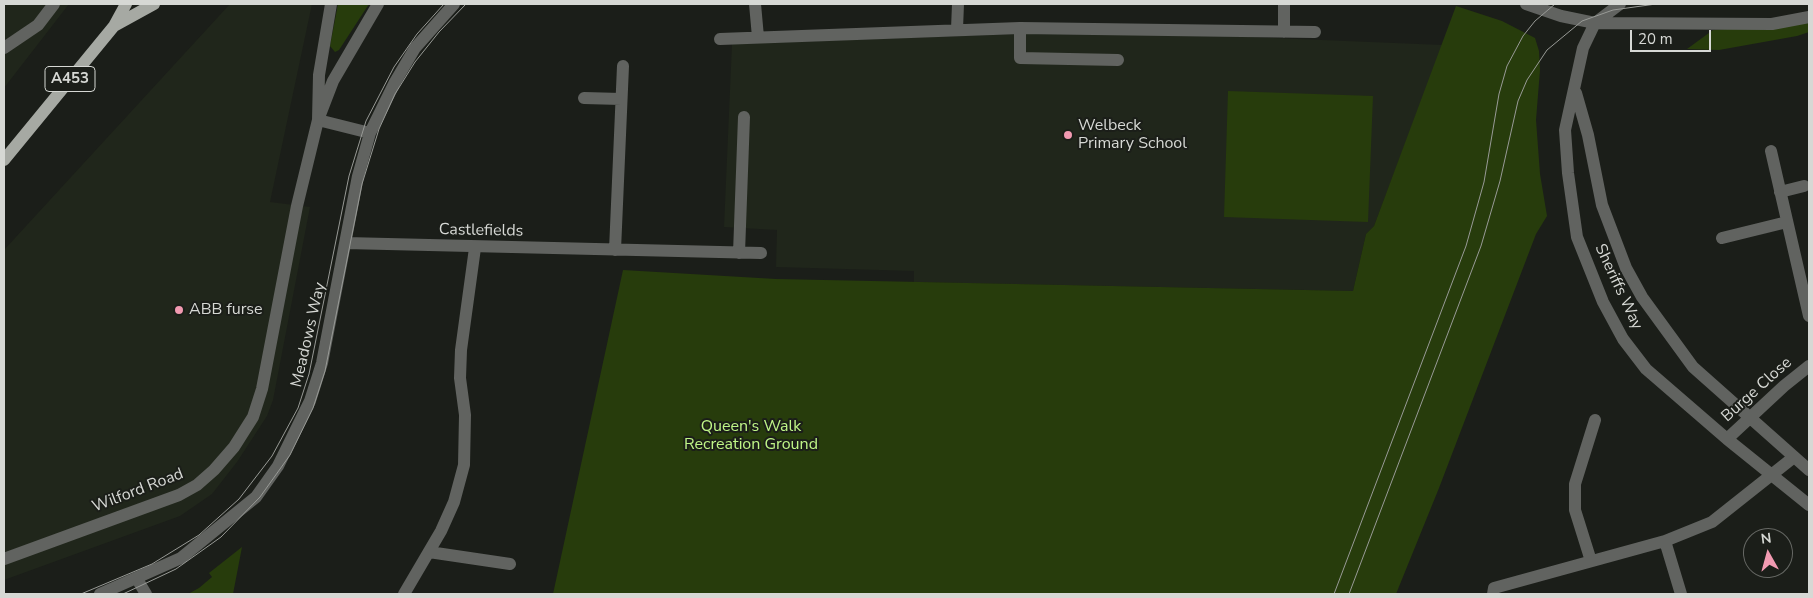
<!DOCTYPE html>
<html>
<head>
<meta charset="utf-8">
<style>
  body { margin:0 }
  #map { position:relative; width:1813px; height:598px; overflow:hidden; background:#1b1e19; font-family:"Nunito Sans",sans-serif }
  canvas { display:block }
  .frame { position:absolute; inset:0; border:5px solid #d6d8d4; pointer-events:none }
  .north { position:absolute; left:1743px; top:528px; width:50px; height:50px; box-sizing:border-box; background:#1b1e19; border:1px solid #666864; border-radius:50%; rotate:353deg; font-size:14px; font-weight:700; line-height:20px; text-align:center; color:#d6d8d4 }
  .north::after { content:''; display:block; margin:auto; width:18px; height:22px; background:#f19ab1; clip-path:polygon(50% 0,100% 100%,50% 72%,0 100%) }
  .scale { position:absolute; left:1630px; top:30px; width:81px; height:22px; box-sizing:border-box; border:2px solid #d6d8d4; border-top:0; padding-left:6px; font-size:15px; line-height:18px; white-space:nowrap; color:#d6d8d4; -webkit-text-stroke:4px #1b1e19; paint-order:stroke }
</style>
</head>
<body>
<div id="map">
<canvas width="1813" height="598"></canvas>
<div class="frame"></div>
<div class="north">N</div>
<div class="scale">20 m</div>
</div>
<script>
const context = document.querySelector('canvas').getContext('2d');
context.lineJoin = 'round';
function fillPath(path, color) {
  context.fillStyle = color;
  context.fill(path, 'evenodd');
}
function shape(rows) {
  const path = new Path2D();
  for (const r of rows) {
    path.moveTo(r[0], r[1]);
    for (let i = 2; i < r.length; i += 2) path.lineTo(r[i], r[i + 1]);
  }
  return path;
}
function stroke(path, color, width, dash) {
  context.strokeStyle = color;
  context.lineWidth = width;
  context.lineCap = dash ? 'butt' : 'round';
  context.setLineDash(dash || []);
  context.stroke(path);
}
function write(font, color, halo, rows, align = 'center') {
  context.font = font + ' "Nunito Sans",sans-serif';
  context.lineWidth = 4;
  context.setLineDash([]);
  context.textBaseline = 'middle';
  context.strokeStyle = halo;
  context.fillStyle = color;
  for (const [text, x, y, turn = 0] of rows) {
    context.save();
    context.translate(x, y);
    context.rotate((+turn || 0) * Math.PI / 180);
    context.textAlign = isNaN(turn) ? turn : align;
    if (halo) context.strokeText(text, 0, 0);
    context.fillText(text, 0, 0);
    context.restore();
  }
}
fillPath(shape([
  [4,4,69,4,4,88],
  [230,4,312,4,270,202,310,207,273,400,267,416,237,462,212,494,180,516,4,580,4,250],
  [1020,34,1201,35,1443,45,1374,226,1366,234,1353,291,914,282,914,271,776,267,777,230,724,227,732,44]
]), '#20261b');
fillPath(shape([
  [338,4,369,4,339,50,335,52,330,46],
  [1456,6,1502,21,1535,38,1539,51,1540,70,1536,120,1540,174,1547,216,1536,234,1439,488,1396,594,553,594,623,270,776,279,1353,291,1366,234,1374,226],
  [1809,23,1809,32,1797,36,1719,50,1687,49,1713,30],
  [1228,91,1373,96,1368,222,1224,217],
  [242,547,233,594,188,594,199,588,212,577,209,573]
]), '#273c0c');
stroke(shape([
  [755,4,758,37],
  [1526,4,1561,16,1595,23,1772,24,1809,17],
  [1620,4,1595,23,1583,48,1565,130,1568,173,1577,237,1603,302,1623,339,1646,369,1727,439,1809,505],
  [1020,28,1020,58,1118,60],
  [957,29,958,4],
  [1284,32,1284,4],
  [720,39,1020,28,1315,32],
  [4,48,38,25,54,4],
  [1576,93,1588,135,1602,205,1626,268,1642,297,1693,367,1809,470],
  [584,98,621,99],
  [370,133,318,120,333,81,378,4],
  [1771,151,1809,316],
  [1780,192,1804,186],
  [1722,238,1787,222],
  [346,243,761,253],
  [615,250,623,66],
  [739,253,744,117],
  [1727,439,1784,386,1809,366],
  [1665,541,1681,594],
  [429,552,510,564],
  [4,559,179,495,197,485,214,470,234,447,253,417,262,389,297,206,318,120,319,75,331,4],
  [1591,561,1575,510,1575,484,1595,420],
  [137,579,146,594],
  [100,594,181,558,256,497,278,466,310,401,322,363,358,176,370,133,395,82,415,48,454,4],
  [404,594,441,531,454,502,464,465,465,415,460,378,461,350,475,248],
  [1493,594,1494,588,1665,541,1712,522,1794,457]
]), '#616360', 12);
stroke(shape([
  [114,26,154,4],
  [4,160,114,26,126,4]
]), '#a6a9a3', 12);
stroke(shape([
  [81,594,152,564,199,535,239,499,272,456,298,408,309,374,349,176,366,121,394,67,417,34,444,4],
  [123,594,176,569,221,537,260,497,290,455,313,408,325,371,362,184,379,129,395,94,415,62,439,32,466,4],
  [1334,594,1466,246,1484,182,1499,94,1507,66,1523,36,1535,21,1555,4],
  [1349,594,1481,246,1500,181,1518,101,1527,80,1547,50,1582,21,1613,10,1656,4]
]), '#989a96', 1);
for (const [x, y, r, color] of [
  [1068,135,5,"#f19ab1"],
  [179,310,5,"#f19ab1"]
]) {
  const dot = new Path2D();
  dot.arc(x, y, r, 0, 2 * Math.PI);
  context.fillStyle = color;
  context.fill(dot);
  stroke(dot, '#1b1e19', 2);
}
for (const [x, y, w] of [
  [70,79,50]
]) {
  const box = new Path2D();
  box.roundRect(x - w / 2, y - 12.5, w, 25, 4);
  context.fillStyle = '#1b1e19';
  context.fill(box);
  stroke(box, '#d6d8d4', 1);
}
write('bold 15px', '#d6d8d4', null, [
  ["A453",70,79]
]);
write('16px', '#d6d8d4', '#1b1e19', [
  ["Welbeck",1078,126],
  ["Primary School",1078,144],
  ["ABB furse",189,310]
], 'left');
write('16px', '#d6d8d4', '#1b1e19', [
  ["Castlefields",481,231,1],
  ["Sheriffs Way",1618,287,65],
  ["Meadows Way",309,335,-77],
  ["Burge Close",1757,390,-42],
  ["Wilford Road",138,491,-21]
]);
write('16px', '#bff587', '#1b1e19', [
  ["Queen's Walk",751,427],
  ["Recreation Ground",751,445]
]);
</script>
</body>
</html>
